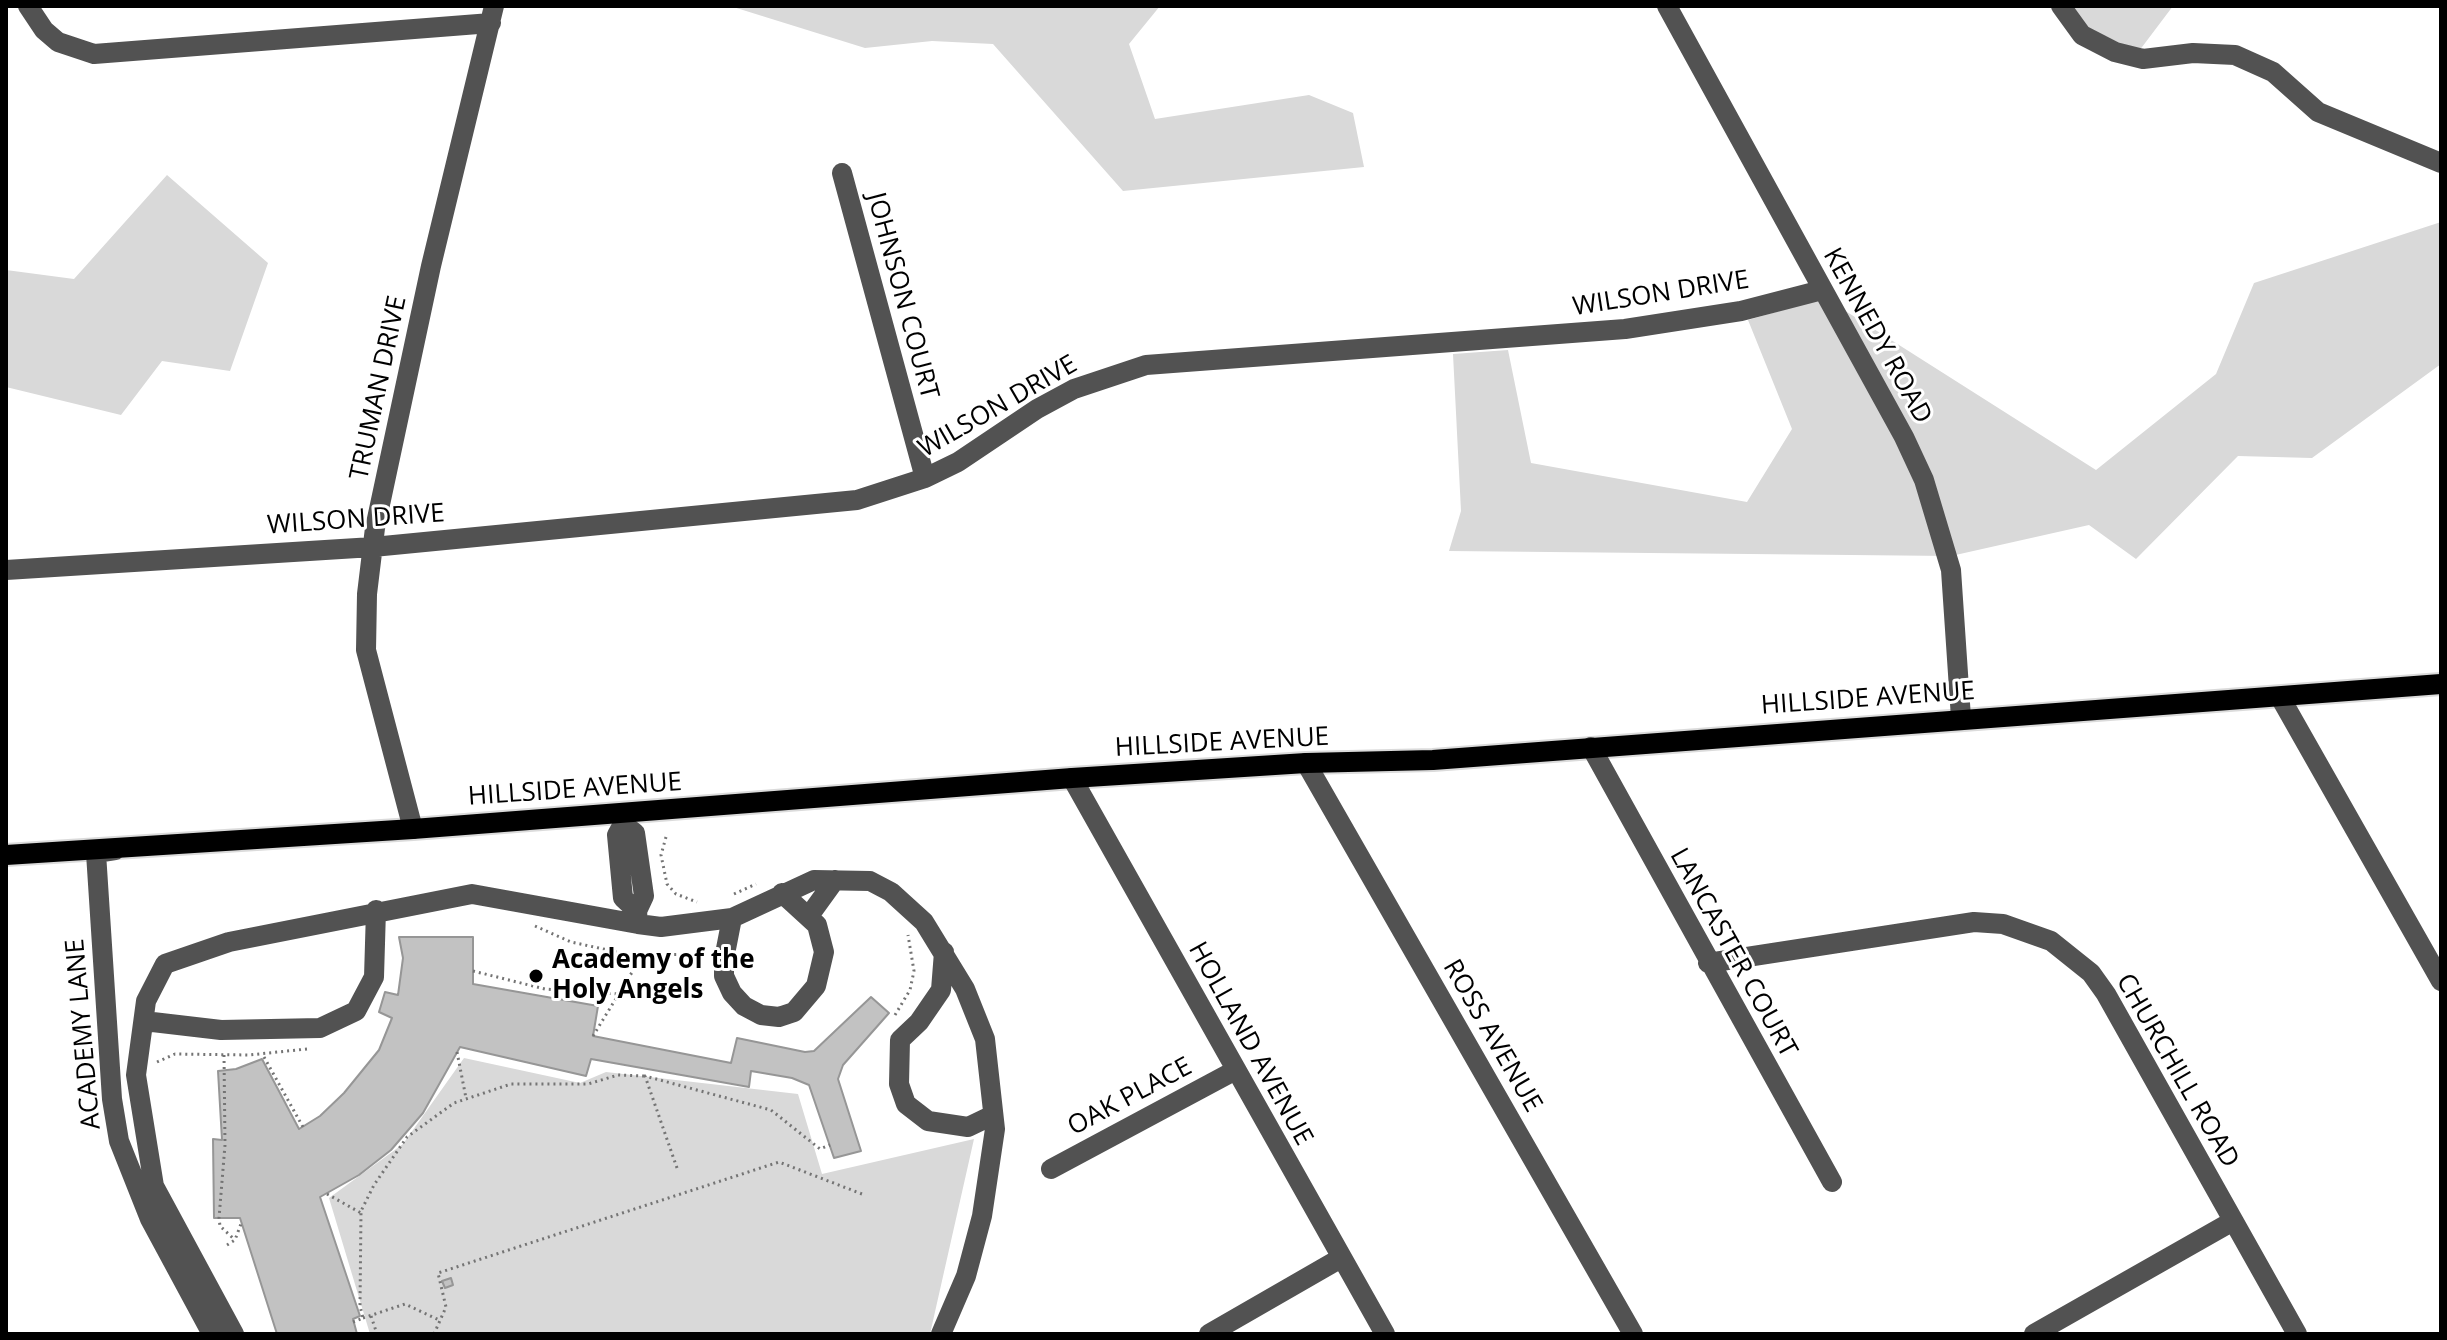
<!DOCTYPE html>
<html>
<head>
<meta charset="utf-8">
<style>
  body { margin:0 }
  #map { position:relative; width:2447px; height:1340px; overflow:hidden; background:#fff; font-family:"Open Sans",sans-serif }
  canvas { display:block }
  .frame { position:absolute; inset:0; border:8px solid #000; pointer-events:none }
</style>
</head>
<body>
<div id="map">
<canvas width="2447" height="1340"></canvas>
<div class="frame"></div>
</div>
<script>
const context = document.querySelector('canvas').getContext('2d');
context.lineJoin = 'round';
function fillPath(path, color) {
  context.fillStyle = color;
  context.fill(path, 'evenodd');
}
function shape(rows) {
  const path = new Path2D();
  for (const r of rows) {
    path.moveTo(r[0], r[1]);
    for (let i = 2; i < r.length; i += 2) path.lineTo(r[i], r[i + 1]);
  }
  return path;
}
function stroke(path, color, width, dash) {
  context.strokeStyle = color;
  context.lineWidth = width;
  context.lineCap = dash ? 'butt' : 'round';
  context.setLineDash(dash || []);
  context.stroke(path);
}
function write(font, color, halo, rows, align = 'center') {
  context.font = font + ' "Open Sans",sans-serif';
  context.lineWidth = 6;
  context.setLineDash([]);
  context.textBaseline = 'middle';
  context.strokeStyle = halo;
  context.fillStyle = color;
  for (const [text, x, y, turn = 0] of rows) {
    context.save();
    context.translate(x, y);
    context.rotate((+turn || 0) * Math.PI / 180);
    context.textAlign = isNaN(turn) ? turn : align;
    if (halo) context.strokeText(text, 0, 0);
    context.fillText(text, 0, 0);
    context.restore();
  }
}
fillPath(shape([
  [730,6,1160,6,1129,44,1155,119,1309,95,1353,113,1364,167,1123,191,993,44,932,41,865,48],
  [2064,6,2173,6,2133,59,2077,33],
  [167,175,268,263,230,371,162,361,121,415,6,387,6,270,74,279],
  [2441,222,2441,364,2312,458,2238,456,2136,559,2089,525,1951,556,1449,551,1461,511,1453,354,1508,350,1531,463,1747,502,1792,429,1748,320,1825,298,2096,470,2216,374,2254,283],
  [464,1058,580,1083,606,1072,798,1094,822,1174,974,1139,930,1334,370,1334,329,1198,403,1144]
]), '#d9d9d9');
const building = shape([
  [399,937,473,937,473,984,598,1006,593,1036,731,1063,737,1038,805,1052,814,1051,871,997,889,1013,843,1065,838,1079,861,1151,834,1158,809,1085,792,1078,751,1071,749,1087,591,1059,586,1076,460,1047,423,1113,391,1150,359,1175,320,1197,360,1316,353,1319,357,1334,277,1334,240,1218,214,1218,213,1139,222,1140,218,1071,236,1069,262,1059,299,1129,320,1116,344,1093,379,1050,392,1018,379,1012,385,992,398,995,403,958,399,937],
  [451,1278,453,1285,445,1288,442,1281,451,1278]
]);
fillPath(building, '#c2c2c2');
stroke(building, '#969696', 2);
const major = shape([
  [6,855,413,829,1072,778,1306,763,1433,760,2441,684]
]);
stroke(major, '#dbdbdb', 24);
stroke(shape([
  [666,837,661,855,667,884,676,894,697,902],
  [734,894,756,884],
  [535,926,571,942,631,955,706,954],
  [473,971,545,989,619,994],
  [895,1015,910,990,914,971,908,935],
  [593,1036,642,956],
  [457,1052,466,1098],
  [224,1055,225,1145,219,1218,220,1226,235,1240],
  [264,1057,303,1127],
  [157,1062,175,1054,249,1055,307,1049],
  [677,1168,645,1076,771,1110,820,1149,830,1145],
  [327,1194,361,1213],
  [227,1245,235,1240,242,1221],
  [371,1316,377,1334],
  [363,1318,405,1304,439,1320],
  [353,1322,363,1318,360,1306,361,1211,374,1185,407,1137,454,1103,511,1084,588,1084,618,1075,645,1076],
  [434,1334,446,1307,438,1273,779,1162,862,1194]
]), '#747474', 3, [2, 4]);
stroke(shape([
  [28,6,44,30,58,42,94,54,491,23],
  [1667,6,1904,437,1924,480,1951,570,1961,718],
  [2061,6,2082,35,2115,52,2143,59,2193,53,2235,55,2273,72,2318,112,2441,163],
  [842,173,925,478],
  [6,570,373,547,857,500,925,478,958,462,1037,409,1074,389,1146,365,1625,329,1741,311,1822,290],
  [2280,697,2441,981],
  [1591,747,1832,1182],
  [1306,763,1633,1334],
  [1072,778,1385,1334],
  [413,829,366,650,367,594,375,528,431,266,494,6],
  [115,850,96,853,112,1099,119,1141,150,1219,212,1334],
  [637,911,623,898,617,835,623,824,635,833,644,896,637,911,638,924,661,927,732,918,814,880,870,881,891,892,924,922,965,989,985,1039,995,1129,982,1216,966,1276,941,1334],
  [809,916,835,880],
  [732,918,724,959,724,976,732,993,744,1006,761,1015,779,1017,794,1012,816,986,824,952,817,925,782,893],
  [944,952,941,990,919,1022,900,1040,899,1084,906,1104,928,1121,968,1127,993,1115],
  [1708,963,1974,922,2003,924,2051,941,2091,973,2106,994,2297,1334],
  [144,1021,221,1030,320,1028,356,1011,374,977,376,910],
  [1051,1169,1234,1071],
  [234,1334,154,1186,136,1075,146,1001,165,964,229,942,472,894,638,924],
  [1209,1334,1341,1258],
  [2034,1334,2233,1221]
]), '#525252', 20);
stroke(major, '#000', 20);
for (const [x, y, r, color] of [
  [536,976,8,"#000"]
]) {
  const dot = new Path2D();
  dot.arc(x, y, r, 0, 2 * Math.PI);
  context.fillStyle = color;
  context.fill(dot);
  stroke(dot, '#fff', 3);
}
write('26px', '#000', '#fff', [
  ["WILSON DRIVE",1661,294,-9],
  ["JOHNSON COURT",902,296,75],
  ["KENNEDY ROAD",1877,336,61],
  ["TRUMAN DRIVE",379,388,-78],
  ["WILSON DRIVE",998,407,-30],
  ["WILSON DRIVE",356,520,-4],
  ["HILLSIDE AVENUE",1868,699,-4],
  ["HILLSIDE AVENUE",1222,743,-3],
  ["HILLSIDE AVENUE",575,790,-4],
  ["LANCASTER COURT",1733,953,61],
  ["ACADEMY LANE",84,1034,-95],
  ["ROSS AVENUE",1492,1036,60],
  ["HOLLAND AVENUE",1250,1044,61],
  ["CHURCHILL ROAD",2177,1071,60],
  ["OAK PLACE",1130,1097,-28]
]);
write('bold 26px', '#000', '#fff', [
  ["Academy of the",552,961],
  ["Holy Angels",552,991]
], 'left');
</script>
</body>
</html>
